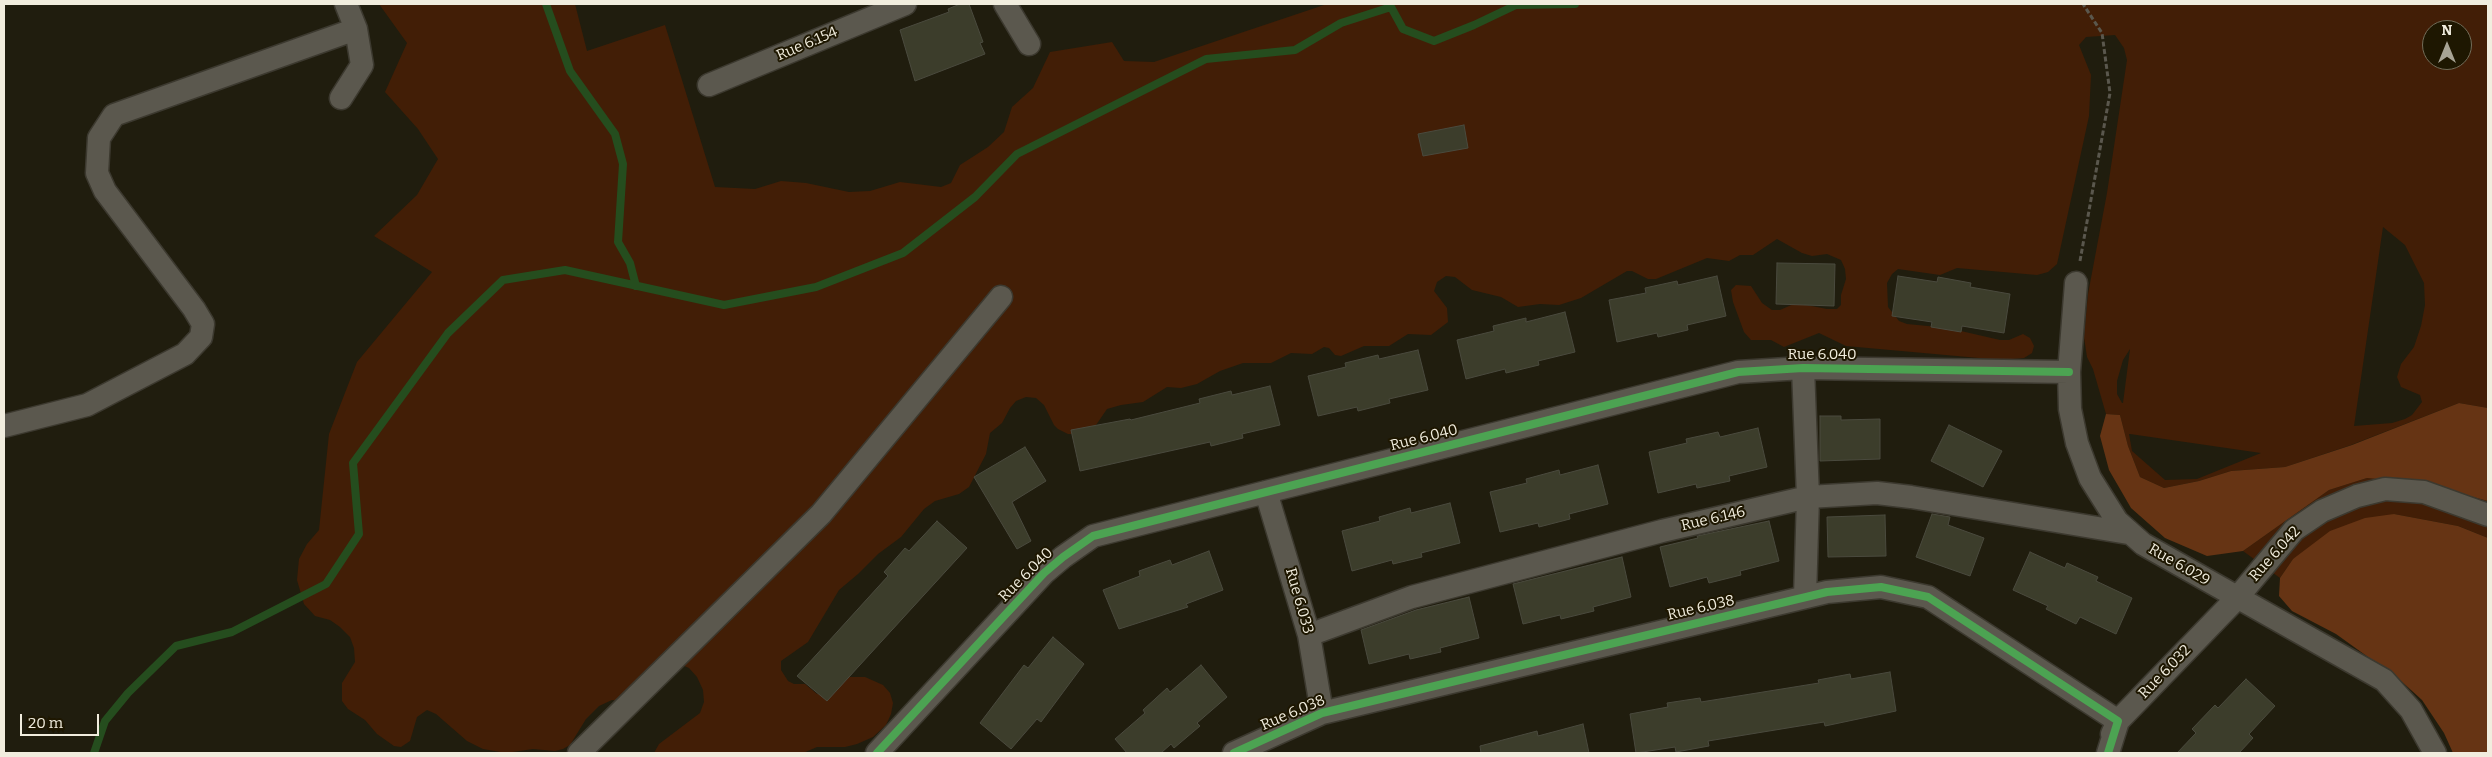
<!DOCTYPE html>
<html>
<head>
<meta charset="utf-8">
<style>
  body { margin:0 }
  #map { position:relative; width:2492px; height:757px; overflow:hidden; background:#201d0e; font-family:Bitter,serif }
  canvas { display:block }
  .frame { position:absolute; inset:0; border:5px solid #f1edde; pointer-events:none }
  .north { position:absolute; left:2422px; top:20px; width:50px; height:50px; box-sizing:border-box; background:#1e1701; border:1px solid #726d59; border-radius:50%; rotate:0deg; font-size:14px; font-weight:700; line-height:20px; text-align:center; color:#f1edde }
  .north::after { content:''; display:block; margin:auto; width:18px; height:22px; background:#a8a495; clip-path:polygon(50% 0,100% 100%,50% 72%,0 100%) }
  .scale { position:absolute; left:20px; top:714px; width:79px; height:22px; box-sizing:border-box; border:2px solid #f1edde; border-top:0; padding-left:6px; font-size:15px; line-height:18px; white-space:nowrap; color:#f1edde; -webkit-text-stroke:4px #1e1701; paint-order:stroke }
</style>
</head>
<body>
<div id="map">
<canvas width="2492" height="757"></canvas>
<div class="frame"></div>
<div class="north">N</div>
<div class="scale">20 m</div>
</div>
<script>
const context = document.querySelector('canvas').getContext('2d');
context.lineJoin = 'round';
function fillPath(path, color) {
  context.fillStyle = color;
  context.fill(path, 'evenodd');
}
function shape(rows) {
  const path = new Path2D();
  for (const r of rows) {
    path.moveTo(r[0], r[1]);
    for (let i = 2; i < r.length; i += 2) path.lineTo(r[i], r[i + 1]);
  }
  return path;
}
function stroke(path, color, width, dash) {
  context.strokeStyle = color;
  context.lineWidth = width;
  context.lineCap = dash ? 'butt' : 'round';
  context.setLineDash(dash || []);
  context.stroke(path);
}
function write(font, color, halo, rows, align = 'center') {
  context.font = font + ' Bitter,serif';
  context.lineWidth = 4;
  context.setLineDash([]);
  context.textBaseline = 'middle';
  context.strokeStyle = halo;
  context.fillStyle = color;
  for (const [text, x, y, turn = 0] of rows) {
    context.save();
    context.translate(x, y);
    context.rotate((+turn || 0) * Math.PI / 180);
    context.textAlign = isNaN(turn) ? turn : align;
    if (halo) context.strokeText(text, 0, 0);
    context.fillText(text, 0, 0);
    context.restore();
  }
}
fillPath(shape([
  [379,4,575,4,587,51,665,25,715,187,755,189,781,181,806,183,849,192,870,191,900,182,941,187,951,183,960,165,988,147,1004,132,1012,107,1033,88,1050,52,1112,42,1124,61,1154,62,1327,4,2488,4,2488,408,2459,403,2351,445,2285,467,2231,471,2199,481,2164,488,2140,477,2128,446,2120,415,2106,414,2093,369,2087,357,2084,337,2088,294,2107,193,2127,60,2124,48,2115,35,2086,37,2079,45,2091,75,2089,116,2057,264,2048,272,2037,275,1957,268,1940,275,1898,269,1892,274,1887,283,1888,307,1899,321,1907,324,1948,328,2000,340,2009,340,2023,334,2030,338,2034,346,2032,353,2024,358,2001,360,1846,346,1819,333,1784,347,1771,340,1751,340,1744,332,1733,302,1731,290,1736,285,1751,286,1762,303,1772,310,1780,310,1796,303,1827,309,1837,309,1841,305,1841,295,1846,279,1845,269,1841,260,1827,254,1812,256,1802,253,1777,239,1753,255,1740,255,1729,261,1707,258,1656,279,1648,279,1632,271,1627,271,1581,298,1559,305,1540,304,1518,307,1501,297,1472,290,1455,277,1446,276,1437,282,1434,291,1447,308,1448,322,1431,335,1408,334,1389,346,1364,346,1341,356,1335,355,1329,348,1324,347,1312,354,1291,353,1271,363,1243,363,1220,371,1197,384,1181,388,1167,387,1143,402,1121,405,1107,409,1096,425,1080,434,1068,434,1058,429,1054,425,1044,405,1036,398,1026,397,1016,401,1010,408,1002,423,990,433,986,454,969,487,959,494,935,501,924,509,901,537,878,554,858,574,839,590,808,642,781,661,781,670,788,681,794,684,805,684,817,694,827,691,841,680,849,677,865,677,883,685,890,693,893,703,891,714,886,725,873,737,857,744,845,747,817,747,803,753,654,753,659,744,700,713,704,702,703,690,697,677,689,668,675,662,629,702,612,700,599,706,586,719,570,745,563,749,555,751,533,749,506,753,483,749,467,741,436,714,427,710,417,717,410,741,401,747,394,746,377,734,365,720,348,709,342,701,342,683,355,662,354,648,350,637,340,627,330,620,315,616,304,604,297,580,299,559,307,544,319,530,329,434,357,362,432,272,374,236,417,195,438,159,418,129,385,92,407,43],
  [2432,30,2462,30,2462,60,2432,60],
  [2383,227,2405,245,2424,283,2425,305,2421,326,2414,347,2401,364,2397,377,2401,387,2420,395,2422,402,2412,415,2405,419,2392,423,2354,426],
  [2130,349,2123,403,2122,403,2117,394,2117,381,2123,360],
  [2129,434,2130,434,2261,453,2197,479,2165,480,2132,451],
  [2367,478,2425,484,2482,498,2488,501,2488,538,2458,526,2394,514,2293,559,2280,578,2243,551,2329,490]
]), '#421e06');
fillPath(shape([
  [2459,403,2488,408,2488,501,2425,484,2367,478,2329,490,2243,551,2207,556,2165,538,2131,508,2109,470,2100,436,2106,414,2120,415,2128,446,2140,477,2164,488,2199,481,2231,471,2285,467,2352,445],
  [2394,514,2458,526,2488,538,2488,753,2453,753,2444,733,2422,700,2400,680,2336,634,2292,611,2279,596,2280,578,2293,559,2330,531,2365,518]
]), '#663414');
stroke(shape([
  [546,4,570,71,615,134,623,164,618,242,630,263,636,286],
  [94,753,105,721,128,693,176,646,232,632,326,584,359,534,353,463,448,333,503,280,565,270,724,305,816,287,903,253,975,197,1017,154,1206,59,1295,50,1341,23,1391,7,1403,29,1434,41,1474,25,1516,5,1575,4]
]), '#254d1e', 8);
const building = shape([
  [960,4,969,4,983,42,980,43,985,54,915,81,900,30,949,12,948,9,960,4],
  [1464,125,1468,148,1423,156,1418,134,1464,125],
  [1777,263,1835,264,1834,306,1776,304,1777,263],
  [1717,276,1726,316,1687,325,1688,330,1658,337,1657,333,1617,342,1609,300,1646,293,1645,288,1677,281,1678,285,1717,276],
  [1898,276,1937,282,1938,277,1971,283,1970,287,2010,294,2004,333,1962,326,1961,332,1931,327,1932,322,1892,316,1898,276],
  [1565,312,1575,352,1538,361,1539,365,1506,373,1505,369,1466,379,1457,340,1494,331,1493,326,1526,318,1526,322,1565,312],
  [1418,350,1428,390,1389,399,1390,403,1358,411,1357,407,1318,416,1308,376,1346,367,1345,363,1378,355,1379,359,1418,350],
  [1270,386,1280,425,1242,434,1243,438,1211,446,1210,442,1080,471,1071,430,1130,419,1131,420,1200,403,1199,399,1231,391,1232,395,1270,386],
  [1820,416,1841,416,1841,420,1880,419,1880,459,1820,461,1820,416],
  [1949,425,2002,451,1983,487,1931,461,1949,425],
  [1758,428,1767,467,1729,476,1730,481,1697,488,1696,484,1658,493,1649,452,1687,443,1686,439,1718,432,1720,437,1758,428],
  [1025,447,1046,481,1012,502,1031,541,1017,549,974,477,1025,447],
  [1598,465,1608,504,1569,514,1570,519,1539,527,1538,523,1500,532,1490,492,1527,483,1526,479,1559,470,1560,475,1598,465],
  [1450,503,1460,543,1421,553,1422,557,1393,564,1392,560,1352,571,1342,531,1380,521,1379,517,1410,508,1411,513,1450,503],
  [1932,514,1950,517,1948,525,1984,538,1970,576,1916,557,1932,514],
  [1885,515,1886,556,1828,557,1827,517,1885,515],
  [937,521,967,548,827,701,797,676,888,576,884,572,905,548,909,551,937,521],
  [1769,521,1779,561,1740,571,1741,575,1709,583,1707,577,1670,587,1660,547,1698,538,1697,536,1769,521],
  [1209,551,1223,590,1186,604,1188,607,1119,629,1103,590,1140,576,1139,571,1170,560,1172,565,1209,551],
  [2030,552,2065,568,2067,563,2098,577,2096,581,2132,598,2116,634,2080,617,2076,624,2046,609,2048,606,2013,590,2030,552],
  [1622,557,1631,597,1593,607,1594,611,1561,619,1560,615,1523,624,1513,584,1622,557],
  [1469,597,1479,638,1440,648,1441,652,1410,659,1409,654,1369,664,1361,630,1416,610,1469,597],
  [1053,637,1084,664,1041,722,1037,719,1011,749,980,723,1024,665,1028,668,1053,637],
  [1201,665,1227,697,1197,723,1200,726,1174,748,1171,744,1161,753,1127,753,1115,739,1145,713,1143,710,1167,688,1170,692,1201,665],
  [1890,672,1896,711,1825,726,1824,722,1708,741,1709,746,1676,752,1675,747,1636,753,1630,714,1668,707,1667,703,1700,698,1701,702,1819,683,1818,680,1850,674,1851,679,1890,672],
  [2246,679,2275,706,2249,734,2253,738,2239,753,2177,753,2196,733,2192,729,2215,705,2218,708,2246,679],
  [1583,724,1589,753,1481,753,1480,746,1537,731,1538,736,1583,724]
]);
fillPath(building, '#3c3d2b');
stroke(building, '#4a4a3e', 1);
const minor = shape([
  [1005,4,1029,44],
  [709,85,905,4],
  [341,98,362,65,356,29,346,4],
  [2076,283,2069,372,2070,409,2077,443,2090,478,2117,521,2143,544,2384,680,2411,710,2435,753],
  [1803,368,1808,497,1805,597],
  [4,426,87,405,185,354,201,337,203,324,194,309,105,191,97,173,99,138,114,115,356,29],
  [1266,492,1309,635,1322,713],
  [1309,635,1412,597,1662,531,1808,497,1877,493,1911,497,2128,533],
  [2112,734,2118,721,2237,598,2294,530,2322,511,2357,496,2385,489,2424,492,2488,515],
  [579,753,821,514,1001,297],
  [877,753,1044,573,1063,557,1093,536,1738,372,1803,368,2069,372],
  [1234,753,1322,713,1827,592,1881,587,1928,597,2118,721,2108,753]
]);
stroke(minor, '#3c392f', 25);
stroke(shape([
  [2080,261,2110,93,2102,33,2083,4]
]), '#5a574d', 3, [5, 2.5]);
stroke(minor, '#5b584e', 22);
stroke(shape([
  [877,753,1044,573,1063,557,1093,536,1738,372,1803,368,2069,372],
  [1234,753,1322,713,1827,592,1881,587,1928,597,2118,721,2108,753]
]), '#4ca352', 8);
write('15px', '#f1edde', '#1e1701', [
  ["Rue 6.154",807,44,-23],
  ["Rue 6.040",1822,355],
  ["Rue 6.040",1424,438,-14],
  ["Rue 6.146",1713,519,-13],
  ["Rue 6.042",2275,554,-48],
  ["Rue 6.029",2179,565,30],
  ["Rue 6.040",1026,575,-45],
  ["Rue 6.033",1299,601,74],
  ["Rue 6.038",1701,608,-13],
  ["Rue 6.032",2165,672,-46],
  ["Rue 6.038",1293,713,-23]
]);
</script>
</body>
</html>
